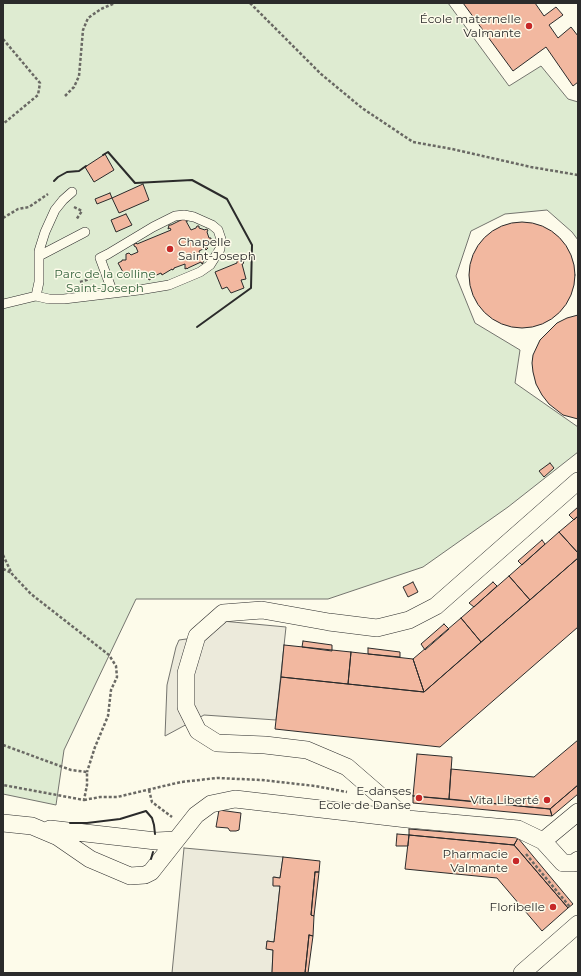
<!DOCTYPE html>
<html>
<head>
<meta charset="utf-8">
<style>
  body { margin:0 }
  #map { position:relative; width:581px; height:976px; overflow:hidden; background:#fdfbea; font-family:Montserrat,sans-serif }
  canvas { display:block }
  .frame { position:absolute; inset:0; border:4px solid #2b2b2b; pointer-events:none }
</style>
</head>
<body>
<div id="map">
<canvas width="581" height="976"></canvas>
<div class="frame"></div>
</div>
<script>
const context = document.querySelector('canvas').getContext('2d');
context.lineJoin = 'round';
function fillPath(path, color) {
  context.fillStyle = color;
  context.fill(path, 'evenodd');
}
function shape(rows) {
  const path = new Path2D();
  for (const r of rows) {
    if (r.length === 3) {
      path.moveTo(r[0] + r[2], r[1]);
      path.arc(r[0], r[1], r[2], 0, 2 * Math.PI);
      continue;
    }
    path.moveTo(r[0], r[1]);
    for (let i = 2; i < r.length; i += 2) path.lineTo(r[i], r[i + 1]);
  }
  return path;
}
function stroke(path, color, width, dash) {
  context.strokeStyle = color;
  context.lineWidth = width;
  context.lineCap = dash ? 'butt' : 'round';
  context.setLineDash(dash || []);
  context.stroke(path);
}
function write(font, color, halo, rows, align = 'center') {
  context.font = font + ' Montserrat,sans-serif';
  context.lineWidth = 3;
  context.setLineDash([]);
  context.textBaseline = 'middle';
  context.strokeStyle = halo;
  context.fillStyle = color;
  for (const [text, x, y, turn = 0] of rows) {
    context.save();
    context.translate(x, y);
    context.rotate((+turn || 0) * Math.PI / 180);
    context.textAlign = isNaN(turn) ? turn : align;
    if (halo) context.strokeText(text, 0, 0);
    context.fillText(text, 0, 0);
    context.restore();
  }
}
const green = shape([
  [3,3,448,3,509,86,541,66,568,99,578,102,578,240,572,232,547,210,505,214,471,231,456,276,475,323,520,350,515,383,578,427,578,452,508,507,423,567,328,599,136,599,64,750,56,805,3,794,3,3]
]);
fillPath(green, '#deebd1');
stroke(green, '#74746e', 1);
const parking = shape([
  [222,621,286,627,276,720,204,715,165,736,167,685,176,647,179,640,201,637,222,621],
  [184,848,283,857,280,878,274,877,273,885,280,886,274,942,267,941,267,949,273,950,272,973,172,973,184,848]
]);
fillPath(parking, '#eceadb');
stroke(parking, '#74746e', 1);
const building = shape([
  [463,3,535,3,544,16,556,7,563,15,549,25,558,38,571,27,578,36,578,82,573,86,546,47,513,71,463,3],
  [105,154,114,170,94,182,85,167,105,154],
  [143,184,149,200,119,213,112,198,143,184],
  [110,193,112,198,97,204,95,199,110,193],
  [126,214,132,225,116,232,111,220,126,214],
  [183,219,187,219,188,221,186,221,191,230,196,228,197,226,199,226,199,228,205,230,206,229,208,230,207,232,209,238,211,238,211,241,209,241,206,247,208,248,206,250,205,248,199,251,202,259,203,259,204,261,203,262,203,263,202,264,201,262,188,268,187,269,187,268,185,269,185,264,174,268,174,269,172,270,172,269,162,275,161,273,150,278,151,279,149,280,147,277,148,277,146,272,138,275,135,278,132,273,129,276,128,274,124,276,122,274,124,274,118,263,122,261,122,260,126,260,126,254,129,253,131,255,138,252,136,247,134,246,134,244,136,243,137,244,171,230,170,228,168,229,169,225,171,225,183,219],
  [522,275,53],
  [241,257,243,258,244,261,243,264,242,264,246,279,241,280,244,288,231,293,227,287,222,289,215,272,237,263,237,258,241,257],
  [578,315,578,419,563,415,549,404,542,395,536,384,533,372,532,363,533,355,540,340,557,323,567,318,578,315],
  [550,463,554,468,544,477,539,471,550,463],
  [578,507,578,516,574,520,569,515,578,507],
  [578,516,578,553,559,532,578,516],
  [559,532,578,553,578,558,530,600,509,576,559,532],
  [542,540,545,544,522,565,518,561,542,540],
  [578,558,578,627,440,747,275,729,281,677,424,692,578,558],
  [509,576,530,600,481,642,461,618,509,576],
  [413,582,418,592,408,597,403,587,413,582],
  [493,582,497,586,474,607,469,603,493,582],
  [461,618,481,642,424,692,413,659,461,618],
  [444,624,449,629,425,650,421,644,444,624],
  [303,641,332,645,332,651,302,647,303,641],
  [284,645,351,652,348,684,281,677,284,645],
  [368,648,400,652,400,657,368,654,368,648],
  [351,652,413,659,424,692,348,684,351,652],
  [578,740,578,785,550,809,449,799,451,769,534,777,578,740],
  [417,754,452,757,449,799,413,796,417,754],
  [578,785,578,794,552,816,550,809,578,785],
  [413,796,550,809,552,816,413,803,413,796],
  [219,810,241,813,239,830,236,831,230,831,228,828,216,827,219,810],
  [409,829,518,838,514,845,409,835,409,829],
  [397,834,409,835,408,846,396,846,397,834],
  [409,835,514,845,568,908,542,931,497,878,405,869,409,835],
  [518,838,573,904,568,908,514,845,518,838],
  [283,857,320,861,319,872,315,872,311,915,314,916,313,936,309,935,305,973,272,973,273,950,266,949,267,941,274,942,280,886,273,886,273,877,280,878,283,857],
  [315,872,319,872,314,916,311,915,315,872],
  [309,935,313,936,308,973,305,973,309,935]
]);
fillPath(building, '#f2b8a0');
stroke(building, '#2b2b2b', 1);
const service = shape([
  [39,256,85,232],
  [36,296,39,282,39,251,45,232,55,210,63,200,72,192],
  [3,304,36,296,49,299,64,299,139,290,169,285,200,272,210,265,220,249,221,239,218,230,212,225,194,217,184,215,175,216,153,227,108,254,100,258,113,293]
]);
const minor = shape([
  [407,819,347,767,307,750,265,745,217,743,198,731,186,707,186,673,197,636,223,613,262,610,329,622,377,628,409,620,436,606,578,481],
  [3,823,32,826,58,837,90,859,130,876,145,875,151,872,196,815,211,804,235,799,407,819,518,829,543,841,563,863,574,863,578,860],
  [50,829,156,841,176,840],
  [543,841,578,812],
  [522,973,578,924]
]);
stroke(service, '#2b2b2b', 10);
stroke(minor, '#2b2b2b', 18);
stroke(shape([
  [250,3,321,74,362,108,413,142,452,149,531,167,578,175],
  [3,39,40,83,38,95,3,124],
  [65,96,74,87,79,76,83,30,88,18,101,9,115,3],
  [74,207,82,211,76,220],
  [3,218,18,209,29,207,48,194],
  [80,282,93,278],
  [3,555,12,574,31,594,109,655,116,666,117,677,111,690,108,716,95,747,87,772],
  [3,569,12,573],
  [3,745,71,770,87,772,87,785,84,800,3,785],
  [149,790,152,802,172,817],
  [84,800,100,797,117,797,181,782,217,778,262,780,315,786,347,792],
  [526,854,570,907]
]), '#6a6964', 2.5, [3, 2]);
stroke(service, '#fdfbea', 9);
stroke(minor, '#fdfbea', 17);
stroke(shape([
  [103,155,108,152,135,183,192,180,227,199,252,245,251,288,197,327],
  [54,181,58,177,67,172,79,171,86,166],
  [70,823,87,823,120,819,146,811,152,818,154,825,155,834],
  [151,859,153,852]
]), '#2b2b2b', 2);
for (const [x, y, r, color] of [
  [529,26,4,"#c62828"],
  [170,249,4,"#c62828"],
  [419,798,4,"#c62828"],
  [547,800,4,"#c62828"],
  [516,861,4,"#c62828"],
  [553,907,4,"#c62828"]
]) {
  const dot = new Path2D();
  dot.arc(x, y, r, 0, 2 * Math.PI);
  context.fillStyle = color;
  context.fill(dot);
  stroke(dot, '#fdfbea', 1.5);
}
write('12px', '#2b2b2b', '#fdfbea', [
  ["École maternelle",521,19],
  ["Valmante",521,33],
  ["Chapelle",178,242,"left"],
  ["Saint-Joseph",178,256,"left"],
  ["E-danses",411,791],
  ["Ecole de Danse",411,805],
  ["Vita Liberté",539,800],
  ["Pharmacie",508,854],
  ["Valmante",508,868],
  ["Floribelle",545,907]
], 'right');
write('12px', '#34623c', '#fdfbea', [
  ["Parc de la colline",105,274],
  ["Saint-Joseph",105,288]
]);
</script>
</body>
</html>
